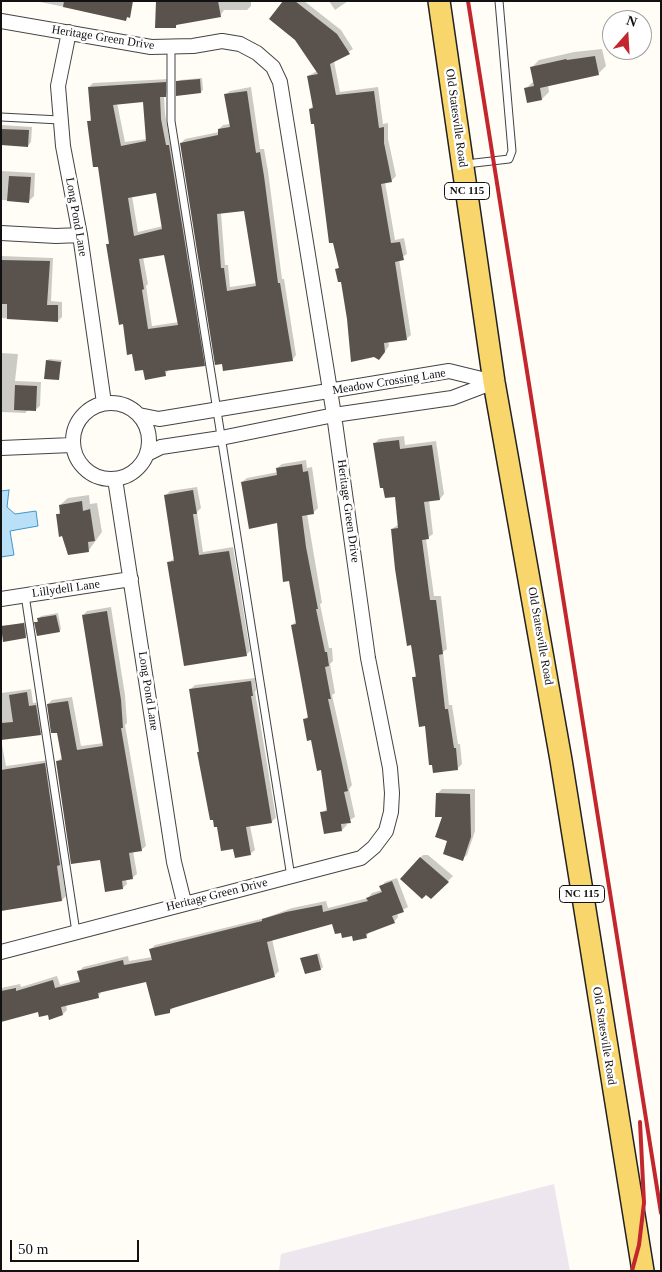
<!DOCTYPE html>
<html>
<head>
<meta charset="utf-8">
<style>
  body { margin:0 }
  #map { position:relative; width:662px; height:1272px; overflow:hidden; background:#fffdf5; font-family:Georgia,serif }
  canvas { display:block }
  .frame { position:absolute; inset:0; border:2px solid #111; pointer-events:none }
  .north { position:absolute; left:602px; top:10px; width:50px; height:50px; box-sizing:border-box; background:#fff; border:1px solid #a0a0a0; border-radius:50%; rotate:19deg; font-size:14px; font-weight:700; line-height:20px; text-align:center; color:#111 }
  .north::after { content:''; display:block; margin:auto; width:18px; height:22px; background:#c4262e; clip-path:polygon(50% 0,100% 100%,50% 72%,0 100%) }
  .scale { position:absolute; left:10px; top:1240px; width:129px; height:22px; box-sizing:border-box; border:2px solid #111; border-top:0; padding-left:6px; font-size:15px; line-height:18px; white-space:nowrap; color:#111; -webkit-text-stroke:4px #fff; paint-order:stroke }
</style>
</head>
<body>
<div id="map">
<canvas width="662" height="1272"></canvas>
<div class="frame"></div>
<div class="north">N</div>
<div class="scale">50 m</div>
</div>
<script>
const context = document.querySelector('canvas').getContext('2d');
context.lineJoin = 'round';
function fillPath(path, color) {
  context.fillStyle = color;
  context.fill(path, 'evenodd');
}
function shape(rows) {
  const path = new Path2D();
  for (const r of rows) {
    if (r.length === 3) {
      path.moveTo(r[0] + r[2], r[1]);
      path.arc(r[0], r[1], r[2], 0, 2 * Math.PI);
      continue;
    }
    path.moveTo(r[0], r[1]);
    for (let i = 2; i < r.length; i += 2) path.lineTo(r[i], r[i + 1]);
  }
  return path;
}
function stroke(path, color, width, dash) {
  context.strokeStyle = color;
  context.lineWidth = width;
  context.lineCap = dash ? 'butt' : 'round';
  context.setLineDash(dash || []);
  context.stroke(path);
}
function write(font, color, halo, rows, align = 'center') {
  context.font = font + ' Georgia,serif';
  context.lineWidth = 5;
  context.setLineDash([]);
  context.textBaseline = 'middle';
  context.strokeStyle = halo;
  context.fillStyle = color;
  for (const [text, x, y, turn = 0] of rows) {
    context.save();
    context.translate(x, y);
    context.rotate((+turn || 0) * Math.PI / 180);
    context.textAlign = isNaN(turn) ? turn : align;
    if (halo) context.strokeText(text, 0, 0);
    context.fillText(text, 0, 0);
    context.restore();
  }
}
fillPath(shape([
  [554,1184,570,1271,279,1271,281,1254]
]), '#eee6ef');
const water = shape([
  [9,490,7,507,15,514,36,511,38,526,10,531,14,555,1,557,1,491,9,490]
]);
fillPath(water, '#b9e0f7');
stroke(water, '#3f96cf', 1);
fillPath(shape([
  [35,1,115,1,110,16],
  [157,1,251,1,251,6,247,10,224,10,220,16,179,23,175,27],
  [285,1,304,1,341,30,353,49,334,61,340,92,378,87,383,124,388,123,388,139,396,176,391,181,385,182,395,240,404,238,407,254,399,259,411,335,406,339,388,342,389,346,379,359,348,319,342,281,337,270,340,266,315,123,310,109,313,106,308,76,317,71],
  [329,1,348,1,335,10],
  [602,49,606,66,598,74,548,85,549,92,542,99,525,89,534,81,532,67,539,60,574,52],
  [202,78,203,90,201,92,178,94,178,82,180,80],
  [169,79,169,91,164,96,165,114,170,142,173,141,208,361,204,365,169,369,165,375,144,368,124,323,107,245,110,242,99,165,88,122,92,118,89,87,93,83],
  [145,101,147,139,125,142,117,103],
  [157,192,163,226,138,232,132,196],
  [165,253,179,322,152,326,146,286,148,284,143,257],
  [251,87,260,149,264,149,268,171,282,279,284,279,296,355,292,360,224,369,181,143,185,139,219,132,219,129,223,125,230,124,225,95,230,91],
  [245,209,257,283,230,287,228,265,225,265,221,213],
  [1,125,32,127,31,142,28,146,1,144],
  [1,171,35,173,34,196,29,201,1,200],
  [1,256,53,258,51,301,62,302,62,317,58,321,1,318],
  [1,353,18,354,15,381,41,382,40,406,35,410,28,410,25,413,1,412],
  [49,359,62,360,58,379,47,361],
  [404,436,405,445,436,441,444,494,440,499,429,500,433,534,426,539,434,596,441,596,447,649,443,652,449,705,452,705,458,744,460,744,462,764,457,769,426,724,413,678,417,674,392,529,399,524,396,495,375,443,379,439],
  [306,460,307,468,312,467,318,508,313,513,307,514,322,603,320,604,329,648,332,648,333,661,330,664,335,693,332,695,352,785,349,789,355,817,346,822,347,825,342,830,325,833,322,813,328,808,322,769,305,719,309,715,292,625,297,621,279,522,242,482,247,478,278,472,277,468,282,464],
  [197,487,201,508,197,512,203,552,233,547,250,651,246,655,169,562,175,558,166,495,170,491],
  [89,495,90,504,97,503,102,532,89,550,65,545,57,515,61,511,60,505,68,498],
  [111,607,125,695,127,723,125,725,146,846,141,850,133,851,137,874,132,878,126,879,127,884,123,888,101,858,57,762,62,757,58,731,48,704,52,700,72,697,81,746,104,743,83,615,87,611],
  [58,613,61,629,59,631,36,623,41,616],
  [26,622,28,634,25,636,2,627],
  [255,678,256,690,255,692,276,818,271,822,250,826,255,850,250,854,234,847,218,826,198,752,200,750,191,689,195,685],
  [31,689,33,703,40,702,44,730,40,734,1,739,6,766,49,760,64,860,61,863,66,896,62,900,1,910,1,693],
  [442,789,475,789,475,831,467,855,462,859,437,794],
  [423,855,428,855,453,876,431,898,418,860],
  [397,878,408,907,397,913,398,917,394,922,370,931,366,937,353,934,333,922,272,939,279,971,274,976,174,1007,170,1011,147,980,102,991,98,997,66,1005,67,1010,63,1014,39,1011,1,1020,1,988,20,984,21,987,57,976,60,985,81,979,79,972,83,967,128,956,129,961,152,957,150,950,155,945,265,918,292,908,326,901,328,908,368,898,372,893,382,890,381,887,385,882],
  [319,953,323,967,321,969,302,959]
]), '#0003');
fillPath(shape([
  [64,1,133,1,130,18,127,17,126,21,63,7],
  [156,1,218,1,221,17,176,25,176,28,155,28],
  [283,1,295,1,337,34,350,54,330,64,336,95,374,91,379,128,384,127,384,143,392,182,381,184,391,243,400,242,404,260,395,262,407,340,384,343,385,352,379,360,374,357,351,362,347,319,341,282,338,282,335,269,339,268,333,243,329,243,314,124,311,124,309,109,313,108,307,76,318,74,295,40,269,19],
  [595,56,599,75,540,88,542,100,527,103,524,88,534,86,530,67,566,59,567,60],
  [200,79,201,93,176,96,176,81],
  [166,82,166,97,160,97,161,119,166,145,169,145,205,366,165,371,166,376,145,380,143,370,135,371,132,354,127,355,123,324,119,325,106,244,109,244,98,167,93,167,87,121,91,121,88,87],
  [143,102,146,141,121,146,113,105],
  [156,193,162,229,134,236,128,198],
  [164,255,178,325,148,329,142,290,144,289,139,259],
  [247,91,256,153,260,152,264,176,278,283,280,283,293,361,223,371,222,364,215,365,180,143,218,135,218,129,230,127,224,94],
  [244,211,256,286,227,291,224,268,221,268,217,214],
  [1,129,29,130,28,147,1,145],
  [9,176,31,177,29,203,7,201],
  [1,260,50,261,47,305,58,305,58,322,7,319,7,304,1,304],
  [46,360,61,362,59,380,44,379],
  [15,385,37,386,36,411,14,410],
  [399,440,400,449,432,445,440,500,424,502,429,539,422,540,430,600,436,600,443,654,439,655,445,709,448,709,454,748,456,748,458,770,433,773,432,765,429,765,425,726,419,727,412,677,416,677,411,645,407,646,395,569,391,529,398,528,395,497,385,498,383,488,380,488,373,443],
  [302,464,303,472,308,471,314,514,302,516,306,547,318,609,316,609,325,652,327,652,329,666,325,667,331,699,328,699,348,791,344,792,351,823,341,824,342,831,324,834,320,812,327,811,321,770,317,771,311,740,307,741,303,719,308,718,291,625,296,624,289,581,283,582,277,523,249,529,241,482,277,475,276,468],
  [193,490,197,514,193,514,199,555,229,551,247,656,184,666,167,562,174,561,164,495],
  [82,501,83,511,90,509,95,541,88,542,89,552,68,555,62,536,59,537,56,514,60,514,59,505],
  [107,611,121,700,123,728,121,728,142,851,129,853,133,879,122,881,123,889,105,892,100,860,71,864,56,761,62,760,57,733,51,733,47,704,68,701,77,750,103,746,82,615],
  [56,615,60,632,37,636,34,622,38,622,37,618],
  [24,623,26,638,3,642,1,626],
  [251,681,253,696,251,696,272,823,246,827,251,855,235,858,233,849,221,851,217,827,214,827,213,820,210,820,197,752,199,752,189,689],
  [27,692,29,706,36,705,41,735,1,740,1,723,13,722,9,695],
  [45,763,60,865,57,866,62,901,1,911,1,770],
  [436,793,470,794,471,837,463,861,443,854,447,841,435,837,442,817,435,817],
  [420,857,449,882,431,899,426,895,422,899,400,879],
  [392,881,404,912,392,916,395,923,366,934,367,938,353,941,352,936,342,938,341,933,335,934,332,924,267,942,275,977,170,1009,170,1013,155,1016,146,982,98,993,99,998,61,1007,63,1015,49,1020,48,1015,39,1017,38,1012,1,1022,1,991,16,988,16,991,53,980,55,988,80,982,77,971,123,960,124,965,152,960,149,949,262,921,262,919,286,912,322,905,323,912,368,901,366,898,382,892,379,886],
  [317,954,321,970,305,974,300,958]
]), '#5a524d');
const lane = shape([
  [171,47,171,121,291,877],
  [1,117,60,120],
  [466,164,509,159,512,151,499,1],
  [25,595,76,932]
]);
const street = shape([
  [1,21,151,47,193,46,222,41,240,44,257,53,273,67,280,82,334,415,368,658,390,768,392,793,391,812,386,831,374,847,361,858,1,952],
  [69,32,58,86,63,146,80,235,104,403],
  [1,233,56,236,80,235],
  [111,441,38],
  [139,415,159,419,449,371,494,382],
  [1,448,72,445],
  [147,454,161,447,221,438,334,415,452,398,494,382],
  [115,479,174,862,184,902],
  [1,599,131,579]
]);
const primary = shape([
  [439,1,494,382,561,760,643,1271]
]);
stroke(lane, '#444', 9);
stroke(street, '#444', 16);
stroke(primary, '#222', 24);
stroke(lane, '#fff', 7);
stroke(street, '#fff', 14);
stroke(primary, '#f9d66b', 21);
stroke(shape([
  [468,1,661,1213],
  [632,1271,639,1245,644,1203,640,1122]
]), '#c4262e', 4);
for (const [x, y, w] of [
  [467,191,45],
  [582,894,45]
]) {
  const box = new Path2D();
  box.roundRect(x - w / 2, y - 8.5, w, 17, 4);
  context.fillStyle = '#fff';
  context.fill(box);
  stroke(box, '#111', 1);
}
write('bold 11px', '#111', null, [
  ["NC 115",467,191],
  ["NC 115",582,894]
]);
write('12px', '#111', '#fff', [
  ["Heritage Green Drive",103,38,9],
  ["Old Statesville Road",456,118,82],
  ["Long Pond Lane",76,217,80],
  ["Meadow Crossing Lane",389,382,-9],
  ["Heritage Green Drive",348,511,82],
  ["Lillydell Lane",66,589,-8],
  ["Old Statesville Road",540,636,80],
  ["Long Pond Lane",148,691,81],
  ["Heritage Green Drive",217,895,-14],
  ["Old Statesville Road",604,1036,81]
]);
</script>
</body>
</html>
